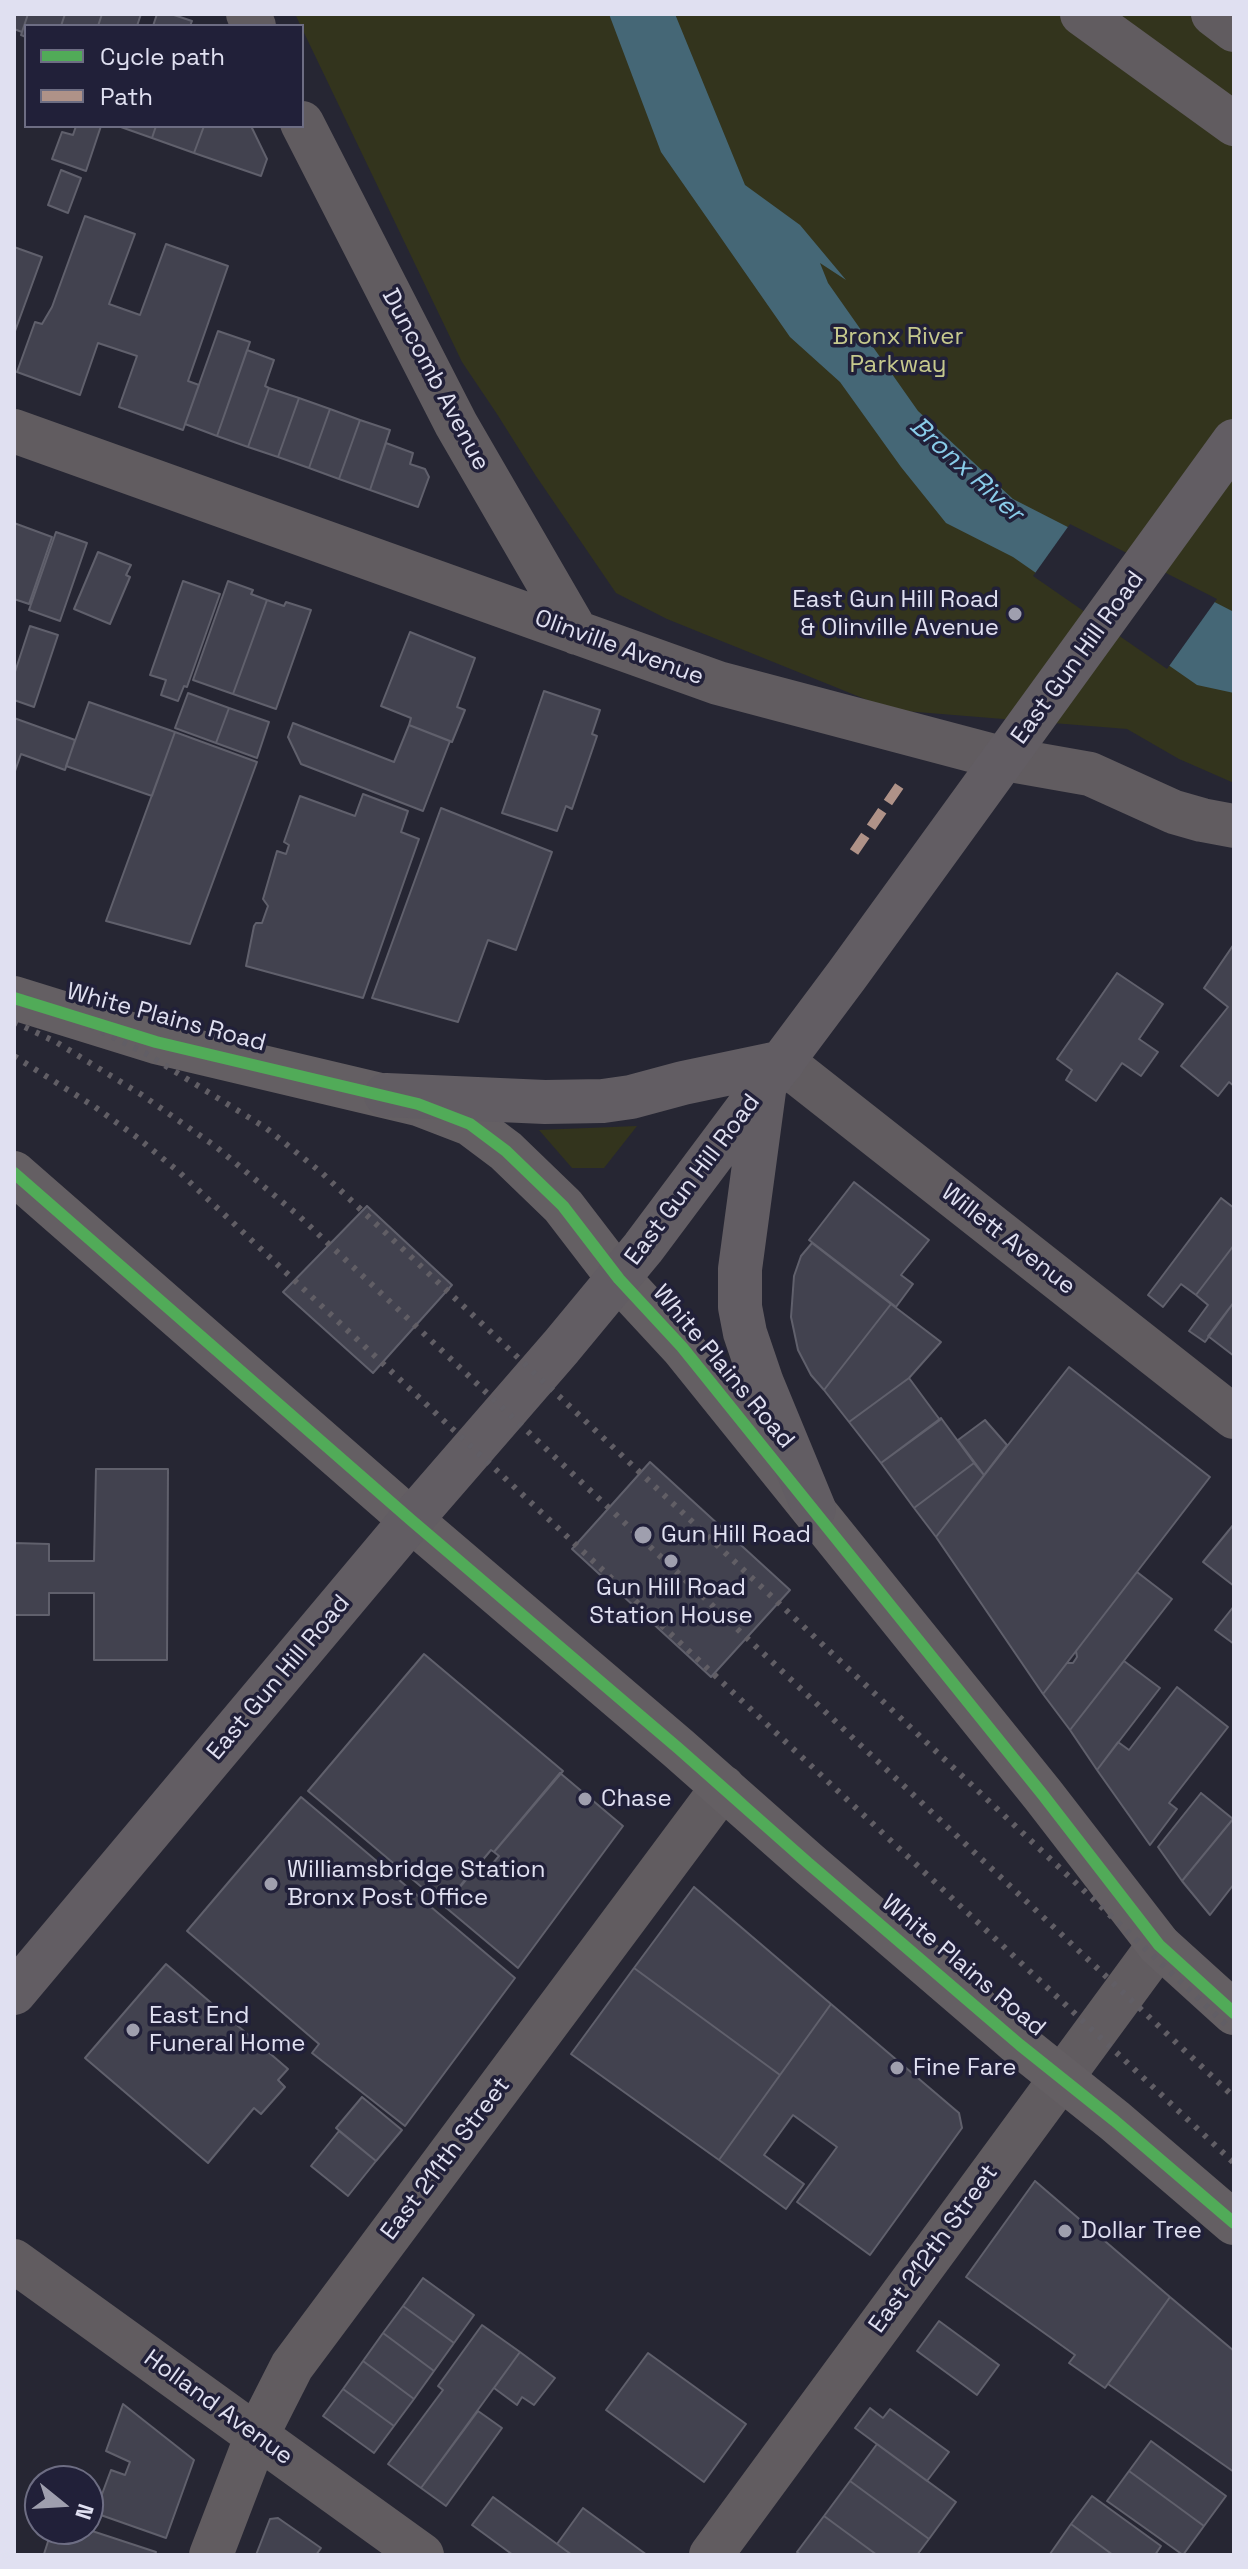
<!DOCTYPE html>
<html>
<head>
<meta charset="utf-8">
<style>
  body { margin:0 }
  #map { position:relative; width:1248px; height:2569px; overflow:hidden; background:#262633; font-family:"Space Grotesk",sans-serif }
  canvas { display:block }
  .frame { position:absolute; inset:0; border:16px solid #e0e0f1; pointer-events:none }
  .legend { position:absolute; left:24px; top:24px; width:280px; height:104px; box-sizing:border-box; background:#212039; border:2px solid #6d6d83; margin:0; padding:10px 14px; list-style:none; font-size:24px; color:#e0e0f1 }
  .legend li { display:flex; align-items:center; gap:16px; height:40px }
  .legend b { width:40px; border:2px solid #6d6d83 }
  .north { position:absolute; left:24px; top:2465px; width:80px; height:80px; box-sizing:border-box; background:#212039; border:2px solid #6d6d83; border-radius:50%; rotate:108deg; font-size:22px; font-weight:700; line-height:32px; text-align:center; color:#e0e0f1 }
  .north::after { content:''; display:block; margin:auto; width:28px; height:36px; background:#9f9fae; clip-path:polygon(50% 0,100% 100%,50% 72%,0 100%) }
</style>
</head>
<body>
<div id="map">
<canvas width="1248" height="2569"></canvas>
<div class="frame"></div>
<ul class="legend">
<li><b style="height:10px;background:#51ab58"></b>Cycle path</li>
<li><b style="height:10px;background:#af9288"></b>Path</li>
</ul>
<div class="north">N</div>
</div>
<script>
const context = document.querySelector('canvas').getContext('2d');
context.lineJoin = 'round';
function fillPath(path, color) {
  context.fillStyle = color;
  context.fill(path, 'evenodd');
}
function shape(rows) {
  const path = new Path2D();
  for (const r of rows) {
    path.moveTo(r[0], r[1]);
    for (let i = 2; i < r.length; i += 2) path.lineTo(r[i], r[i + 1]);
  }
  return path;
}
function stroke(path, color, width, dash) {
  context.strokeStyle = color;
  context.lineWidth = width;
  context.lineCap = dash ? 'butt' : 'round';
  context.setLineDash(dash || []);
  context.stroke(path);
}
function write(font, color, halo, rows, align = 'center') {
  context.font = font + ' "Space Grotesk",sans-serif';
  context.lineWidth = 7;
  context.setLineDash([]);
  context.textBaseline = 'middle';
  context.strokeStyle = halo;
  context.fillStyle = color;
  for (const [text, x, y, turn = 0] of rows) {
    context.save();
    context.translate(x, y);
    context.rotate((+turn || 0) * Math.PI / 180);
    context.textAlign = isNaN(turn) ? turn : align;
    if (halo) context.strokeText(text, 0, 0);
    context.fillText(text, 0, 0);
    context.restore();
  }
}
fillPath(shape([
  [295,14,1234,14,1234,783,1179,759,1127,729,892,710,667,619,616,593,536,476,497,414,462,362],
  [637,1126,604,1168,572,1168,539,1130]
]), '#33341d');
fillPath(shape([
  [609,14,675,14,745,185,800,225,846,280,820,263,828,283,918,411,1013,499,1234,612,1234,693,1197,685,1013,557,946,523,901,467,840,382,790,337,661,152]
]), '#456776');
fillPath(shape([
  [1070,524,1217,599,1167,669,1033,576]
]), '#262633');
const building = shape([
  [14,14,28,14,22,32,14,29,14,14],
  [28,14,65,14,61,26,26,26,26,37,21,35,28,14],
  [65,14,102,14,98,26,61,26,65,14],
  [102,14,141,14,137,26,98,26,102,14],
  [157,14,171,14,192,21,190,26,153,26,157,14],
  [76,126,101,126,86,171,52,159,62,132,73,135,76,126],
  [118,126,156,126,152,138,118,126],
  [156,126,204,126,194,153,152,138,156,126],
  [204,126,251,126,267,159,261,176,194,153,204,126],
  [61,170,81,178,68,213,48,205,61,170],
  [85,216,135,234,109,304,140,315,166,244,228,266,188,381,199,385,183,430,119,407,137,356,98,343,80,395,17,372,35,322,42,324,52,307,85,216],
  [14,247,42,257,14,334,14,247],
  [218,331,250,342,217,436,185,424,218,331],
  [247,350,274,360,265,386,269,388,248,447,217,436,247,350],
  [269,388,299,398,278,457,248,447,269,388],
  [299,398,330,409,309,468,278,457,299,398],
  [330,409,360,420,339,479,309,468,330,409],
  [360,420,390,430,370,490,339,479,360,420],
  [386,443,413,453,410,464,425,469,429,477,418,507,370,490,386,443],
  [14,523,52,537,29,604,14,599,14,523],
  [56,532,87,543,60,621,29,610,56,532],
  [98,552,131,565,126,575,130,577,110,624,74,609,98,552],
  [183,581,220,594,187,687,184,686,178,701,161,695,166,680,150,675,183,581],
  [228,581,253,590,251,594,267,600,233,694,193,680,228,581],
  [267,600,284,606,286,602,311,610,276,709,233,694,267,600],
  [30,626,58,635,34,707,14,700,14,675,30,626],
  [410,632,475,658,457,707,465,710,452,742,409,725,411,718,381,706,410,632],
  [544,691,600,710,592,734,597,736,572,809,566,806,557,831,502,813,544,691],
  [188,693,229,708,216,743,175,728,188,693],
  [89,702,175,732,152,796,66,766,89,702],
  [229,708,269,722,257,758,216,743,229,708],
  [14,718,75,740,65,770,21,754,14,774,14,718],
  [293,723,394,762,409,725,450,741,423,811,301,764,288,737,293,723],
  [175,732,257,762,190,944,106,921,175,732],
  [363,794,408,811,401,832,419,839,363,998,246,966,254,926,256,923,262,923,268,906,263,899,277,851,286,854,289,845,284,842,300,796,355,816,363,794],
  [441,808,552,852,516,950,488,940,458,1022,372,998,441,808],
  [1234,944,1234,1086,1229,1082,1218,1096,1181,1066,1228,1007,1204,988,1234,944],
  [1117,973,1163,1004,1139,1039,1158,1052,1141,1076,1122,1063,1096,1101,1066,1080,1072,1070,1057,1059,1117,973],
  [854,1182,929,1240,901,1275,913,1284,896,1307,809,1240,854,1182],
  [1221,1198,1234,1208,1234,1245,1196,1295,1181,1284,1163,1307,1148,1295,1221,1198],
  [367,1206,452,1285,373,1373,283,1292,367,1206],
  [812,1243,891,1304,824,1390,811,1375,798,1350,791,1317,794,1276,801,1256,812,1243],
  [1234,1245,1234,1302,1205,1342,1189,1331,1208,1305,1196,1295,1234,1245],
  [1234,1302,1234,1356,1208,1336,1234,1302],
  [891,1304,941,1342,909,1378,849,1422,824,1390,891,1304],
  [1069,1367,1210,1477,1043,1694,936,1537,1069,1367],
  [909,1378,940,1420,881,1463,849,1422,909,1378],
  [941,1418,974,1463,914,1508,881,1463,941,1418],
  [985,1420,1007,1445,984,1475,958,1440,985,1420],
  [650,1462,790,1590,711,1677,572,1549,650,1462],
  [974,1463,984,1475,936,1537,914,1508,974,1463],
  [96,1469,168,1469,167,1660,94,1660,94,1593,49,1593,49,1615,14,1615,14,1543,49,1544,49,1561,94,1561,96,1469],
  [1234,1524,1234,1586,1203,1562,1234,1524],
  [1137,1572,1172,1599,1070,1730,1043,1694,1067,1663,1073,1663,1077,1657,1076,1651,1137,1572],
  [1234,1606,1234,1644,1215,1630,1234,1606],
  [424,1654,563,1771,494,1852,491,1850,444,1906,308,1791,424,1654],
  [1124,1661,1160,1688,1097,1770,1070,1730,1124,1661],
  [1177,1687,1228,1727,1169,1803,1177,1809,1150,1845,1097,1770,1118,1742,1129,1750,1177,1687],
  [560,1773,623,1826,518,1968,444,1906,473,1870,481,1877,499,1856,494,1852,560,1773],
  [1201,1793,1233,1819,1182,1881,1158,1847,1201,1793],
  [301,1797,515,1978,405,2126,312,2053,319,2044,187,1931,301,1797],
  [1233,1819,1234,1884,1210,1915,1182,1881,1233,1819],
  [694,1887,831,2004,780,2075,634,1968,694,1887],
  [166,1964,288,2069,278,2080,285,2087,261,2114,254,2108,208,2163,85,2058,166,1964],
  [634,1968,780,2075,719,2160,571,2054,634,1968],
  [831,2004,959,2113,962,2128,870,2255,797,2202,837,2147,793,2115,764,2155,804,2184,786,2209,719,2160,831,2004],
  [362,2097,402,2130,376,2161,336,2128,362,2097],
  [339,2131,376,2161,348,2196,311,2166,339,2131],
  [1035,2181,1170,2297,1105,2388,1069,2363,1075,2355,966,2277,1035,2181],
  [423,2278,474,2315,454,2343,403,2306,423,2278],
  [1170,2297,1234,2351,1234,2472,1108,2384,1170,2297],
  [403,2306,454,2343,434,2371,383,2333,403,2306],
  [939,2321,999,2365,977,2395,917,2351,939,2321],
  [482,2325,520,2352,421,2488,388,2464,443,2390,438,2386,482,2325],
  [383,2333,434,2371,414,2399,363,2361,383,2333],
  [520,2352,555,2378,534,2405,522,2397,517,2405,494,2388,520,2352],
  [648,2353,746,2424,704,2482,606,2410,648,2353],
  [363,2361,414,2399,394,2426,343,2389,363,2361],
  [343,2389,394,2426,374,2453,323,2416,343,2389],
  [123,2404,194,2460,166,2538,95,2513,111,2470,125,2475,130,2462,106,2451,123,2404],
  [870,2408,883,2418,890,2409,949,2452,927,2481,855,2428,870,2408],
  [478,2411,502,2428,446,2506,421,2488,478,2411],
  [1151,2441,1226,2496,1204,2526,1129,2471,1151,2441],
  [877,2444,956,2502,929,2539,850,2481,877,2444],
  [1129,2471,1204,2526,1183,2555,1107,2501,1129,2471],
  [850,2481,929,2539,917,2555,877,2555,824,2516,850,2481],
  [1092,2496,1161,2546,1155,2555,1113,2555,1071,2524,1092,2496],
  [493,2497,557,2544,572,2555,513,2555,472,2525,493,2497],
  [583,2508,647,2555,572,2555,557,2544,583,2508],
  [824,2516,877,2555,801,2555,797,2552,824,2516],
  [278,2518,321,2548,316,2555,256,2555,270,2519,278,2518],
  [1071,2524,1113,2555,1050,2554,1071,2524],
  [52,2529,86,2529,156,2552,155,2555,49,2555,44,2554,52,2529]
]);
fillPath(building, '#42424f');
stroke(building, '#60606c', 2);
stroke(shape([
  [248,14,254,26],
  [1082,14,1234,124],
  [1213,14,1234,30],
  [302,123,456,424,577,633],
  [14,431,718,683,1005,759,1090,774,1174,812,1202,820,1234,826],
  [783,1062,1234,1417],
  [14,2261,422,2555],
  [211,2555,257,2435,292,2366,723,1787],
  [711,2555,1159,1945]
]), '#615c60', 44);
stroke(shape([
  [14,998,156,1042,418,1104,470,1124,506,1151,563,1206,619,1279,682,1347,1043,1795,1159,1945,1234,2013],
  [14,1173,411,1520,678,1748,808,1863,1020,2045,1115,2121,1234,2223]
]), '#645f63', 44);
stroke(shape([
  [764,1091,740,1269,740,1307,745,1333,762,1383,814,1509],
  [386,1095,545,1102,603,1101,631,1097,683,1083,783,1062],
  [14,1993,411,1520,561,1347,643,1248,847,975,1234,441]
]), '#625d63', 44);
stroke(shape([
  [14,992,68,1015,145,1053,266,1128,322,1173,1234,2032],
  [14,1022,56,1042,142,1095,215,1146,298,1215,1234,2097],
  [14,1056,95,1107,138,1138,179,1172,1234,2163]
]), '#615e65', 6, [4, 8]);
stroke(shape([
  [854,852,902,782]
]), '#af9288', 10, [20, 10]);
stroke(shape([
  [14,998,156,1042,418,1104,470,1124,506,1151,563,1206,619,1279,682,1347,1043,1795,1159,1945,1234,2013],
  [14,1173,411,1520,678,1748,808,1863,1020,2045,1115,2121,1234,2223]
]), '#51ab58', 12);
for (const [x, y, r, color] of [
  [1015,614,8,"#9f9fae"],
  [643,1535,10,"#9f9fae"],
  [671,1561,8,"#9f9fae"],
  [585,1799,8,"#9f9fae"],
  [271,1884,8,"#9f9fae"],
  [133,2030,8,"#9f9fae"],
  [897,2068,8,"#9f9fae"],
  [1065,2231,8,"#9f9fae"]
]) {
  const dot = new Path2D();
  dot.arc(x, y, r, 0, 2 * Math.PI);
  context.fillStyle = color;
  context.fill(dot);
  stroke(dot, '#212039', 3);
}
write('24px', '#c6c98d', '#212039', [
  ["Bronx River",898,337],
  ["Parkway",898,365]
]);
write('24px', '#e0e0f1', '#212039', [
  ["Duncomb Avenue",435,380,62],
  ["Olinville Avenue",619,648,20],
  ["East Gun Hill Road",1078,658,-54],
  ["White Plains Road",166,1018,15],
  ["East Gun Hill Road",693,1180,-53],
  ["Willett Avenue",1008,1240,38],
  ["White Plains Road",723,1367,50],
  ["East Gun Hill Road",279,1678,-50],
  ["White Plains Road",963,1966,40],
  ["East 211th Street",446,2159,-53],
  ["East 212th Street",934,2249,-54],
  ["Holland Avenue",218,2408,36]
]);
write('24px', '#e0e0f1', '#212039', [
  ["East Gun Hill Road",999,600,"right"],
  ["& Olinville Avenue",999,628,"right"],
  ["Gun Hill Road",661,1535],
  ["Gun Hill Road",671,1588,"center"],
  ["Station House",671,1616,"center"],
  ["Chase",601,1799],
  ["Williamsbridge Station",287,1870],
  ["Bronx Post Office",287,1898],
  ["East End",149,2016],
  ["Funeral Home",149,2044],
  ["Fine Fare",913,2068],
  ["Dollar Tree",1081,2231]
], 'left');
write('italic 26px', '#89cce9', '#212039', [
  ["Bronx River",966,470,42]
]);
</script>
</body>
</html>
